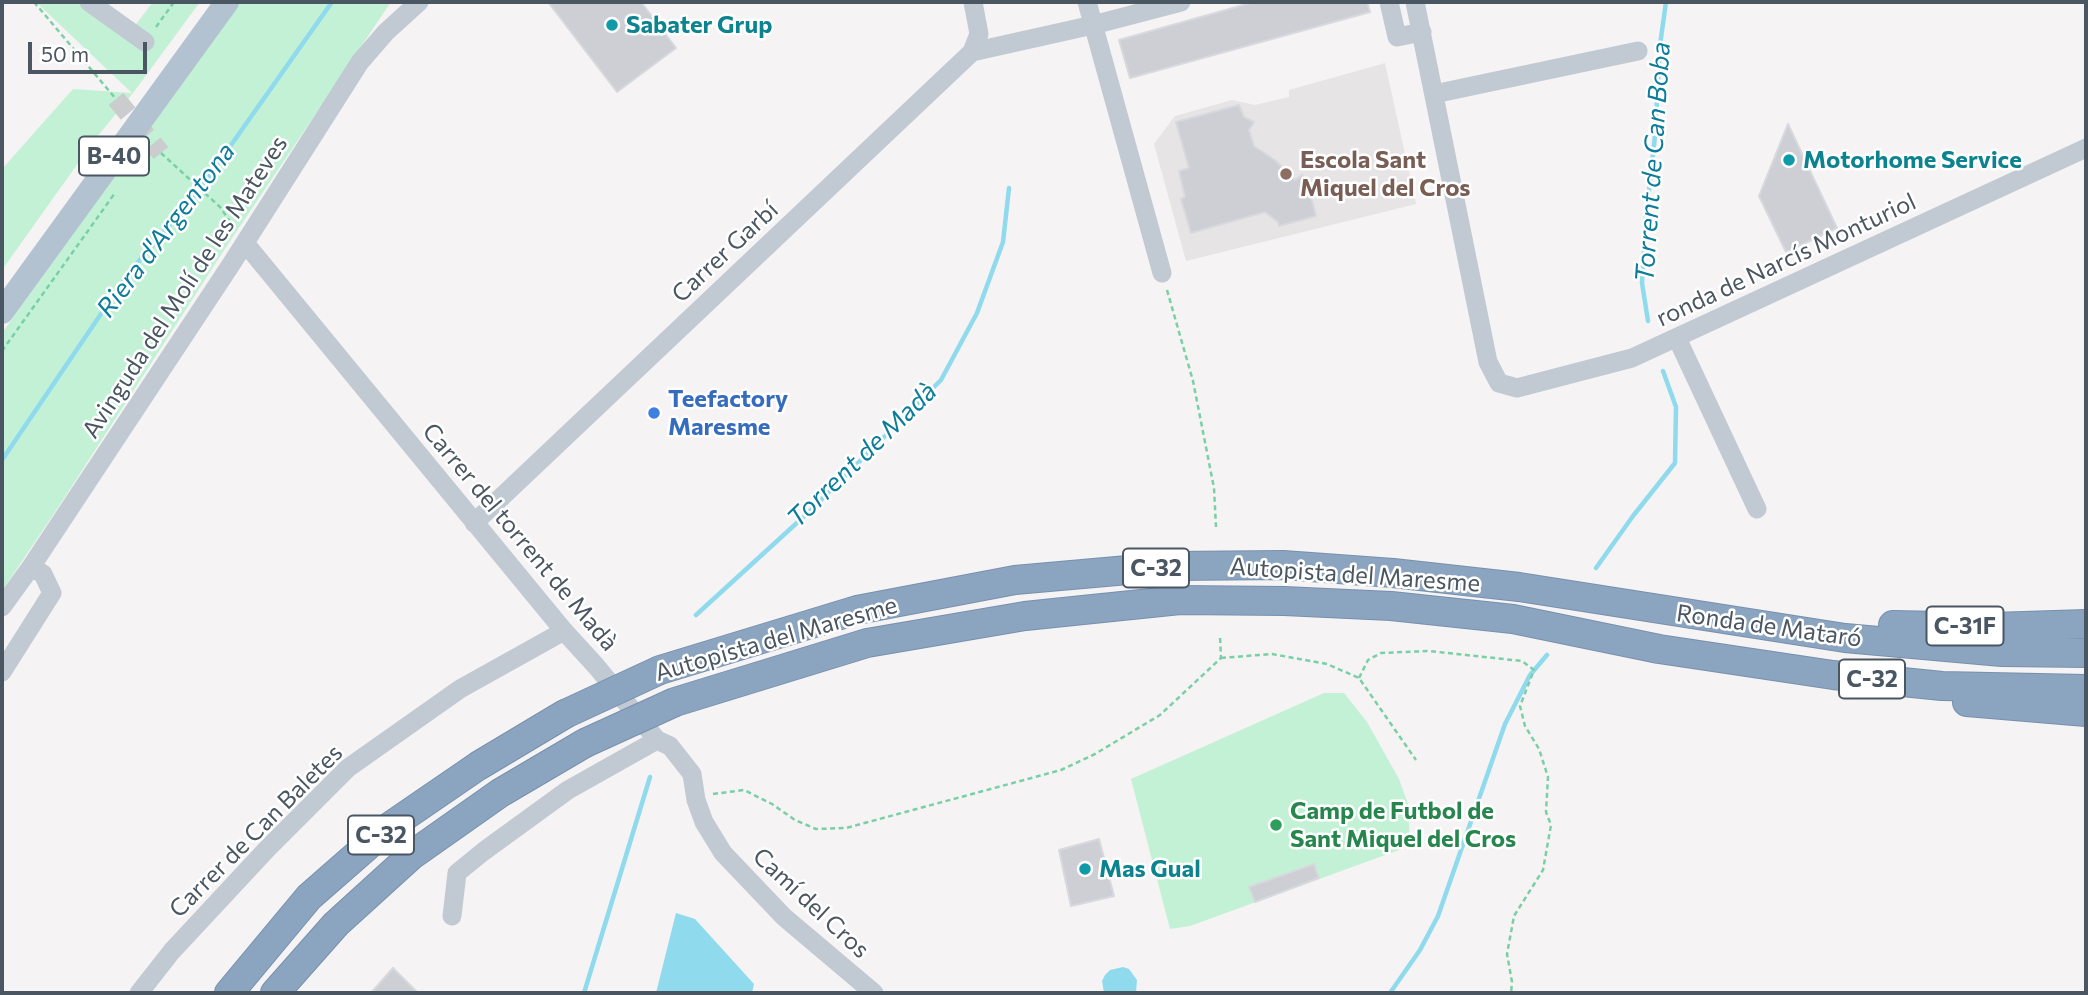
<!DOCTYPE html>
<html>
<head>
<meta charset="utf-8">
<style>
  body { margin:0 }
  #map { position:relative; width:2088px; height:995px; overflow:hidden; background:#f5f3f3; font-family:Commissioner,sans-serif }
  canvas { display:block }
  .frame { position:absolute; inset:0; border:4px solid #4a5661; pointer-events:none }
  .scale { position:absolute; left:28px; top:42px; width:119px; height:32px; box-sizing:border-box; border:4px solid #4a5661; border-top:0; padding-left:9px; font-size:21px; line-height:24px; white-space:nowrap; color:#4a5661; -webkit-text-stroke:5px #fff; paint-order:stroke }
</style>
</head>
<body>
<div id="map">
<canvas width="2088" height="995"></canvas>
<div class="frame"></div>
<div class="scale">50 m</div>
</div>
<script>
const context = document.querySelector('canvas').getContext('2d');
context.lineJoin = 'round';
function fillPath(path, color) {
  context.fillStyle = color;
  context.fill(path, 'evenodd');
}
function shape(rows) {
  const path = new Path2D();
  for (const r of rows) {
    path.moveTo(r[0], r[1]);
    for (let i = 2; i < r.length; i += 2) path.lineTo(r[i], r[i + 1]);
  }
  return path;
}
function stroke(path, color, width, dash) {
  context.strokeStyle = color;
  context.lineWidth = width;
  context.lineCap = dash ? 'butt' : 'round';
  context.setLineDash(dash || []);
  context.stroke(path);
}
function write(font, color, halo, rows, align = 'center') {
  context.font = font + ' Commissioner,sans-serif';
  context.lineWidth = 5;
  context.setLineDash([]);
  context.textBaseline = 'middle';
  context.strokeStyle = halo;
  context.fillStyle = color;
  for (const [text, x, y, turn = 0] of rows) {
    context.save();
    context.translate(x, y);
    context.rotate((+turn || 0) * Math.PI / 180);
    context.textAlign = isNaN(turn) ? turn : align;
    if (halo) context.strokeText(text, 0, 0);
    context.fillText(text, 0, 0);
    context.restore();
  }
}
fillPath(shape([
  [1385,63,1416,204,1186,261,1154,144,1175,116,1232,100,1255,105,1289,97,1289,90]
]), '#e6e4e5');
fillPath(shape([
  [36,2,86,2,130,32,153,2,200,2,133,93,96,138,2,270,2,169,73,89,132,93],
  [239,2,391,2,228,244,61,503,2,591,2,333],
  [1324,693,1344,693,1367,722,1399,779,1408,804,1410,846,1190,926,1170,929,1131,779]
]), '#c3f1d5');
fillPath(shape([
  [676,913,695,919,754,984,752,993,656,993],
  [1123,967,1129,969,1137,980,1136,992,1104,993,1102,981,1105,975,1110,970]
]), '#90daee');
stroke(shape([
  [1648,321,1642,283,1646,217,1655,136,1660,45,1666,2],
  [2,460,128,274,200,189,332,2],
  [1596,568,1633,516,1675,463,1676,407,1663,371],
  [696,615,811,510,941,380,977,313,1003,242,1009,188],
  [584,993,650,777],
  [1390,993,1420,950,1438,916,1505,724,1530,675,1547,655]
]), '#90daee', 4.5);
const building = shape([
  [548,2,641,2,676,48,617,92,548,2],
  [1254,2,1367,2,1370,12,1130,78,1119,40,1254,2],
  [1239,105,1244,117,1254,122,1249,130,1254,146,1276,161,1295,180,1302,175,1307,182,1316,216,1279,226,1278,222,1265,212,1191,233,1181,199,1185,197,1179,171,1189,168,1176,122,1239,105],
  [1788,124,1837,228,1786,252,1759,196,1788,124],
  [1099,839,1114,896,1071,906,1059,850,1099,839],
  [1314,864,1319,878,1255,902,1249,887,1314,864],
  [393,968,418,993,371,993,393,968]
]);
fillPath(building, '#cdcfd5');
stroke(building, '#d7d9de', 2);
stroke(shape([
  [116,99,161,153]
]), '#caccce', 19, [19, 10]);
const highway = shape([
  [1893,625,1992,627,2086,624],
  [660,670,857,610,1015,580,1173,566,1283,565,1393,573,1519,587,1845,638,2002,652,2086,653],
  [675,702,867,643,1025,616,1180,600,1284,601,1391,606,1513,619,1659,649,1833,675,1942,686,2086,689],
  [1967,702,2086,712],
  [229,993,309,897,389,827,478,766,565,714],
  [275,993,336,924,412,855,500,793,585,743]
]);
stroke(highway, '#7690ad', 30);
stroke(shape([
  [34,2,116,99],
  [156,27,174,2],
  [161,153,220,207,231,223],
  [1167,290,1193,381,1214,488,1216,527],
  [2,351,115,193],
  [1221,658,1272,654,1327,664,1359,678,1416,760],
  [1359,678,1368,660,1381,653,1429,651,1522,661,1534,670,1520,706,1525,726,1539,749,1548,777,1546,812,1551,825,1543,870,1514,916,1507,954,1512,982,1511,993],
  [713,794,744,790,772,804,795,820,816,829,846,828,1061,770,1095,754,1160,715,1221,658,1220,636]
]), '#7ad0a6', 2.5, [5, 3.5]);
stroke(shape([
  [89,2,145,42],
  [1087,2,1162,273],
  [1389,2,1397,37,1422,32],
  [1415,2,1488,362,1499,383,1517,388,1632,358,2086,148],
  [972,52,1093,25,1181,2],
  [1434,94,1638,51],
  [245,243,564,631,596,666,657,740,670,746,692,774,696,800,704,822,723,853,784,917,874,993],
  [1677,338,1757,509],
  [474,523,972,52,979,34,973,2],
  [2,607,31,567,232,263,360,62,386,32,419,2],
  [2,672,52,593,43,574,31,567],
  [452,916,457,873,484,851,568,790,657,740],
  [139,993,172,951,267,849,348,768,460,689,564,631]
]), '#c1cad2', 19);
stroke(shape([
  [2,312,227,2]
]), '#b3c2d1', 24);
stroke(highway, '#8ba5c1', 28);
const highwayBridge = shape([
  [565,714,660,670],
  [585,743,675,702]
]);
stroke(highwayBridge, '#7690ad', 30, []);
stroke(highwayBridge, '#8ba5c1', 28);
for (const [x, y, r, color] of [
  [612,25,7,"#0f9aa8"],
  [1789,160,7,"#0f9aa8"],
  [1286,174,7,"#8d6e63"],
  [654,413,7,"#3f7fe0"],
  [1276,825,7,"#2e9e5b"],
  [1085,869,7,"#0f9aa8"]
]) {
  const dot = new Path2D();
  dot.arc(x, y, r, 0, 2 * Math.PI);
  context.fillStyle = color;
  context.fill(dot);
  stroke(dot, '#fff', 2.5);
}
for (const [x, y, w] of [
  [114,156,70],
  [1156,568,66],
  [1965,626,77],
  [1872,679,66],
  [381,835,66]
]) {
  const box = new Path2D();
  box.roundRect(x - w / 2, y - 19.5, w, 39, 5);
  context.fillStyle = '#fff';
  context.fill(box);
  stroke(box, '#4a5661', 2);
}
write('bold 23px', '#4a5661', null, [
  ["B-40",114,156],
  ["C-32",1156,568],
  ["C-31F",1965,626],
  ["C-32",1872,679],
  ["C-32",381,835]
]);
write('bold 24px', '#0d838f', '#fff', [
  ["Sabater Grup",626,25],
  ["Motorhome Service",1803,160],
  ["Mas Gual",1099,869]
], 'left');
write('bold 24px', '#785e54', '#fff', [
  ["Escola Sant",1300,160],
  ["Miquel del Cros",1300,188]
], 'left');
write('24px', '#4a5661', '#fff', [
  ["Carrer Garbí",725,252,-43],
  ["ronda de Narcís Monturiol",1786,260,-25],
  ["Avinguda del Molí de les Mateves",185,287,-57],
  ["Carrer del torrent de Madà",520,537,50],
  ["Autopista del Maresme",1355,575,4],
  ["Ronda de Mataró",1769,626,8],
  ["Autopista del Maresme",776,639,-16],
  ["Carrer de Can Baletes",256,831,-45],
  ["Camí del Cros",811,903,43]
]);
write('bold 24px', '#366cbe', '#fff', [
  ["Teefactory",668,399],
  ["Maresme",668,427]
], 'left');
write('bold 24px', '#27864d', '#fff', [
  ["Camp de Futbol de",1290,811],
  ["Sant Miquel del Cros",1290,839]
], 'left');
write('italic 26px', '#0c7c9b', '#fff', [
  ["Torrent de Can Boba",1653,162,-86],
  ["Riera d'Argentona",166,230,-53],
  ["Torrent de Madà",862,455,-44]
]);
</script>
</body>
</html>
